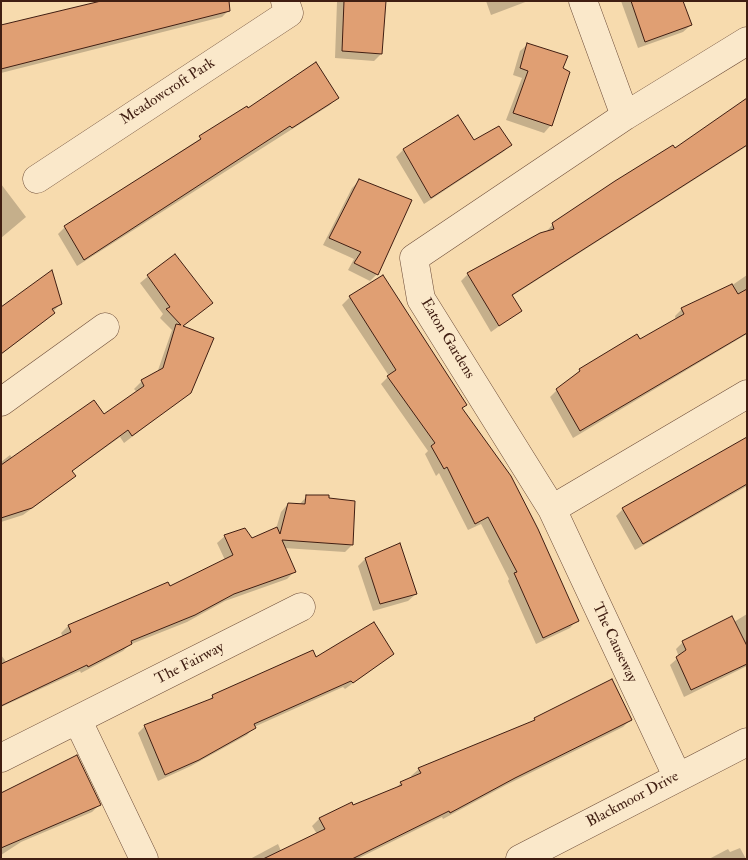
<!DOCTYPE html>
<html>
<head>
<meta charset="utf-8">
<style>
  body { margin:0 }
  #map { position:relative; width:748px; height:860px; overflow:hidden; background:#f7dbae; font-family:"IM FELL Double Pica",serif }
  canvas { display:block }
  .frame { position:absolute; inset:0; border:2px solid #401e12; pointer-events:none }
</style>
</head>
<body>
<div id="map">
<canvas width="748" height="860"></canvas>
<div class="frame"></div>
</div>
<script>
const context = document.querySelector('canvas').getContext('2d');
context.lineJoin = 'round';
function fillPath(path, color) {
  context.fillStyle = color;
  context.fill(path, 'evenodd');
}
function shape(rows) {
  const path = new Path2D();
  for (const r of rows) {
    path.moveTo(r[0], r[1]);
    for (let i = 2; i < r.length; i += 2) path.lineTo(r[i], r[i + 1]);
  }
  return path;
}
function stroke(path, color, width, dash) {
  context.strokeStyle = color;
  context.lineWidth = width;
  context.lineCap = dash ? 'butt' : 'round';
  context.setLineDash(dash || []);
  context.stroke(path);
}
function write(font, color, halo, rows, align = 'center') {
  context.font = font + ' "IM FELL Double Pica",serif';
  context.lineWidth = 4;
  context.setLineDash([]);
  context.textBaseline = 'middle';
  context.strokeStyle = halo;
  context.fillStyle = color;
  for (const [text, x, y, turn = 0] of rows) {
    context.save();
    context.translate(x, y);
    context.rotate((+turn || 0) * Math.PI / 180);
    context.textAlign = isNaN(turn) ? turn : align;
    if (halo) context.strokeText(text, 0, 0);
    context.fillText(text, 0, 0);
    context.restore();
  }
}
fillPath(shape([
  [385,1,381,54,374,61,335,58,337,2],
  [486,1,528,1,491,15],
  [621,1,682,1,691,25,683,32,638,48],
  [229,10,222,17,1,73,1,27],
  [528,44,562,68,551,125,544,133,506,120,522,78,513,75,520,51],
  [337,97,330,105,77,266,58,234,65,227,247,108,248,110],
  [747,99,747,146,512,296,520,311,491,332,461,281,468,274,546,232,553,224,674,150],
  [458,117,474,141,510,145,503,152,424,204,396,157,403,150],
  [359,181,377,274,370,281,348,270,354,259,323,245,352,188],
  [1,184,26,217,1,238],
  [174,255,212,303,182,327,190,392,124,443,120,437,71,472,75,476,67,483,23,515,1,522,1,462,10,455,13,459,104,416,137,392,134,389,142,381,157,373,172,330,160,318,163,314,140,283],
  [52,272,60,304,46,320,1,354,1,307],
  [747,275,747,334,573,438,550,397,557,390,580,370,637,336,640,341,676,320,675,316,682,309,731,286],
  [383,277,465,405,461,409,577,620,570,628,536,644,508,581,509,579,481,524,468,530,439,473,436,476,425,454,428,451,381,384,389,376,342,305,350,297],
  [747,438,747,486,635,550,616,516,623,509],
  [307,496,352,545,345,552,284,548,294,572,287,579,225,601,187,622,129,645,123,651,81,673,80,671,1,707,1,655,7,663,63,637,61,633,68,626,168,583,170,588,225,560,217,543,225,536,252,540,276,529,281,512,288,504,299,505],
  [365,559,416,594,408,601,373,611,358,566],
  [747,614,747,666,684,697,670,665,679,657,676,649,683,642,734,622],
  [393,654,345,689,343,687,254,727,247,735,191,766,158,781,138,733,145,726,207,702,213,696],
  [535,719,630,720,623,727,506,785,443,819,442,817,357,859,250,859,278,844,281,851,317,834,312,826,319,819,396,788,401,783,412,778,411,776,419,769,531,723],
  [1,795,99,805,92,812,21,842,1,855],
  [740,848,746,859,709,859,728,849,730,852]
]), '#0003');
const building = shape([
  [101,1,229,1,230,11,1,69,1,25,101,1],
  [344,1,386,1,382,54,342,51,344,1],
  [631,1,683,1,692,25,645,42,631,1],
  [527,43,568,56,563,68,570,72,552,126,513,113,528,71,520,68,527,43],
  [316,62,339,98,292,128,290,126,84,260,64,226,201,139,199,136,247,106,248,108,316,62],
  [747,98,747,145,512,295,522,311,499,326,467,273,540,233,554,229,552,223,615,181,673,145,675,148,747,98],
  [458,115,474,140,499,126,512,145,431,198,403,149,458,115],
  [359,179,412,200,378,275,354,263,361,252,329,238,359,179],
  [175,254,213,303,183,326,214,338,191,393,132,436,128,430,72,471,76,476,32,508,1,518,1,465,94,400,104,414,144,386,141,380,163,368,176,324,181,325,166,309,170,307,147,275,175,254],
  [52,270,62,304,52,309,55,313,1,354,1,307,52,270],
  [383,275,467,405,462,408,511,476,538,529,579,621,543,638,514,573,517,572,488,517,475,524,447,467,444,469,431,446,435,443,387,376,396,370,349,296,383,275],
  [732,284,738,294,747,289,747,333,580,431,556,389,580,371,579,369,637,334,640,339,684,314,681,308,732,284],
  [747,437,747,484,643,544,622,508,747,437],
  [306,495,329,495,329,498,355,501,353,545,282,540,296,572,234,594,195,615,131,641,132,644,88,667,87,665,1,706,1,664,71,632,68,625,168,582,170,586,233,555,224,535,245,528,252,538,277,527,280,534,288,503,305,504,306,495],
  [400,543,417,594,380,604,365,558,400,543],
  [732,616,747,646,747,664,691,690,676,657,686,650,682,641,732,616],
  [374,622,394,654,353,683,351,681,254,724,256,728,199,760,165,775,144,725,213,698,212,695,313,650,316,657,374,622],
  [612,679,632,720,515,778,450,813,449,811,352,859,263,859,325,829,319,818,352,802,353,805,402,785,400,782,421,773,418,768,535,720,534,718,612,679],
  [77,755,101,805,1,848,1,793,77,755]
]);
fillPath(building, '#e09f73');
stroke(building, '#401e12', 1);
const minor = shape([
  [583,1,625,116],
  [37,179,289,13,285,1],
  [1,402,105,327],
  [552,509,747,394],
  [78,721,144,859],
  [1,758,301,607],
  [677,776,552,509,421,299,414,258,625,116,747,41],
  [520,859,747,742]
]);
stroke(minor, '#6e4d39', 29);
stroke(minor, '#fae8ca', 28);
write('15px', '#401e12', '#fae8ca', [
  ["Meadowcroft Park",168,92,-33],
  ["Eaton Gardens",447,339,59],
  ["The Causeway",614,643,65],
  ["The Fairway",190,664,-27],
  ["Blackmoor Drive",633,800,-28]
]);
</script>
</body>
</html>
